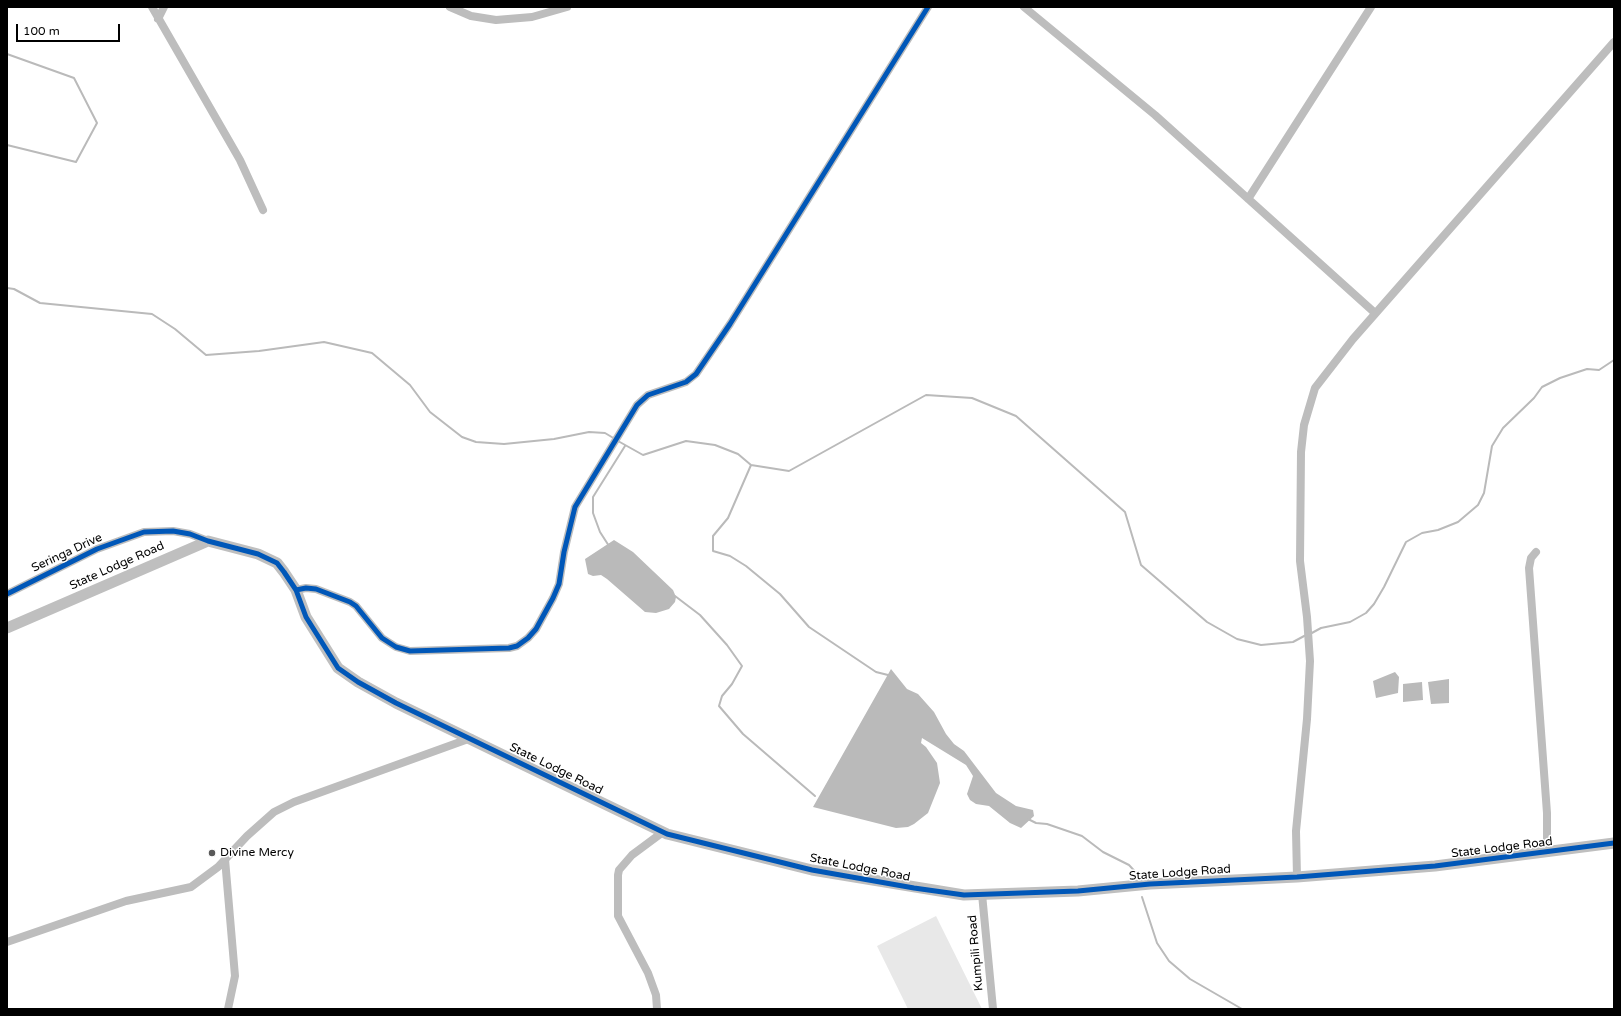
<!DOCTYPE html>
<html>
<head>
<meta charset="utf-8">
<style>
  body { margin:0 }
  #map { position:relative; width:1621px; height:1016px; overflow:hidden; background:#fff; font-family:"Varela Round",sans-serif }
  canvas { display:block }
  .frame { position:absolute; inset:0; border:8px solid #000; pointer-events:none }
  .scale { position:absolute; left:16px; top:24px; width:104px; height:18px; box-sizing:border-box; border:2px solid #000; border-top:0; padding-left:5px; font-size:12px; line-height:14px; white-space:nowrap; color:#000; -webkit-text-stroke:3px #fff; paint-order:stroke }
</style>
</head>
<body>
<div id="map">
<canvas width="1621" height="1016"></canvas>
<div class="frame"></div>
<div class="scale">100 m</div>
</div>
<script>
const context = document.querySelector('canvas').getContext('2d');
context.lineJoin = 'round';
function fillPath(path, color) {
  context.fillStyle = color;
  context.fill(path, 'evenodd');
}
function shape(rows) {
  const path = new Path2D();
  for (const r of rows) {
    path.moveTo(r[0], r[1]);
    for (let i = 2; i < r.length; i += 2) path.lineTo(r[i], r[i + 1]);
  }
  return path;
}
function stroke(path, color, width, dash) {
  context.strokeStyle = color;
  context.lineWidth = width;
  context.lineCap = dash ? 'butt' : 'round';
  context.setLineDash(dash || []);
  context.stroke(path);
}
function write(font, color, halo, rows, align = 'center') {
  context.font = font + ' "Varela Round",sans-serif';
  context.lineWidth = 3;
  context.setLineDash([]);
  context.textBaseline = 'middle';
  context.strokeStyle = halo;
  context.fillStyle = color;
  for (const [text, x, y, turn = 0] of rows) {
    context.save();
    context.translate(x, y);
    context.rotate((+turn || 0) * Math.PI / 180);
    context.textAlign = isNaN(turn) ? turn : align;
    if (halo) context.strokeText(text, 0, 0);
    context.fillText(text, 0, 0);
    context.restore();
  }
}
fillPath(shape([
  [936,916,982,1009,908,1009,877,946]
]), '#e8e8e8');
fillPath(shape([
  [614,540,633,552,673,590,676,597,675,602,669,609,656,613,645,612,607,579,601,575,593,576,588,574,585,559],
  [891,669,907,689,918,694,934,712,946,734,954,744,964,751,996,793,1016,806,1033,810,1034,816,1021,828,1010,823,989,806,976,804,970,800,967,794,973,776,966,765,922,738,921,743,926,747,937,763,940,783,928,813,914,824,908,827,896,828,813,807],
  [1395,672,1399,677,1398,693,1376,698,1373,681],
  [1449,679,1449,703,1431,704,1428,682],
  [1422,682,1423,700,1403,702,1403,684]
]), '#bababa');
stroke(shape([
  [7,54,74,78,97,123,76,162,7,145],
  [7,288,14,289,40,303,152,314,175,329,206,355,259,351,324,342,372,353,410,385,430,412,462,437,476,442,504,444,554,439,589,432,605,433,615,439],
  [618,441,643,455,686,441,715,445,738,454,751,465,728,518,713,536,713,551,730,556,746,566,780,594,809,627,876,672,888,675],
  [751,465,789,471,926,395,972,398,1016,416,1125,512,1141,565,1207,622,1237,639,1261,645,1293,642,1306,635],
  [609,546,600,532,593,513,593,497,625,446],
  [675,596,700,615,727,645,742,666,732,684,722,696,719,706,743,734,815,796],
  [1310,634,1321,628,1350,622,1366,613,1374,604,1384,587,1406,542,1422,533,1438,530,1458,522,1478,505,1484,493,1492,446,1503,428,1534,398,1542,387,1560,378,1587,369,1599,370,1614,360],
  [1028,819,1036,823,1047,824,1082,836,1103,852,1129,865,1140,877],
  [1142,897,1157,943,1169,961,1190,979,1242,1009]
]), '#bababa', 2);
stroke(shape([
  [152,7,240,160,263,210],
  [450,7,471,16,496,20,532,17,567,7],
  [1024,7,1155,115,1375,313],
  [158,19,164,7],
  [1248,199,1371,7],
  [1536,552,1531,558,1529,568,1547,813,1547,853],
  [296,590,306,588,316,589,350,602,356,606,382,638,396,647,410,651,509,648,517,646,528,638,536,629,553,598,559,584,564,552,575,507,637,405,648,395,686,382,696,374,730,324,928,7],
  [7,594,97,549,144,532,173,531,190,534,208,541],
  [225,859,235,976,228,1009],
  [1297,877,1296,831,1307,719,1310,661,1307,617,1300,561,1301,452,1304,425,1315,388,1353,339,1614,42],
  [982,894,993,1009],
  [7,942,126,901,191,887,218,867,247,836,274,812,294,802,471,738],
  [657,1009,656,995,648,973,618,916,618,875,619,870,632,855,663,832]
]), '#bdbdbd', 8);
stroke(shape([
  [7,628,208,541,258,554,277,563,284,572,296,590,306,617,338,668,358,682,396,703,505,756,667,834,812,870,964,895,1078,891,1150,884,1297,877,1435,866,1614,843]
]), '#bfbfbf', 11);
stroke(shape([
  [296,590,306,588,316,589,350,602,356,606,382,638,396,647,410,651,509,648,517,646,528,638,536,629,553,598,559,584,564,552,575,507,637,405,648,395,686,382,696,374,730,324,928,7],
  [7,594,97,549,144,532,173,531,190,534,208,541,258,554,277,563,284,572,296,590,306,617,338,668,358,682,396,703,667,834,812,870,914,888,964,895,1078,891,1150,884,1297,877,1435,866,1614,843]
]), '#0057b8', 5);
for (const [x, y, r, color] of [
  [212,853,4,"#595959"]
]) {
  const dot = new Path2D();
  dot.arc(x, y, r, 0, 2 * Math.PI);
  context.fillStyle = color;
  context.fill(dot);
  stroke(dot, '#fff', 1.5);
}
write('12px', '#000', '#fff', [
  ["Seringa Drive",67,553,-25],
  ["State Lodge Road",117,566,-24],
  ["State Lodge Road",556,769,26],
  ["State Lodge Road",1502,848,-7],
  ["State Lodge Road",860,868,11],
  ["State Lodge Road",1180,873,-4],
  ["Kumpili Road",976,953,-95]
]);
write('12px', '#000', '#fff', [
  ["Divine Mercy",220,853]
], 'left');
</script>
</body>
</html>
